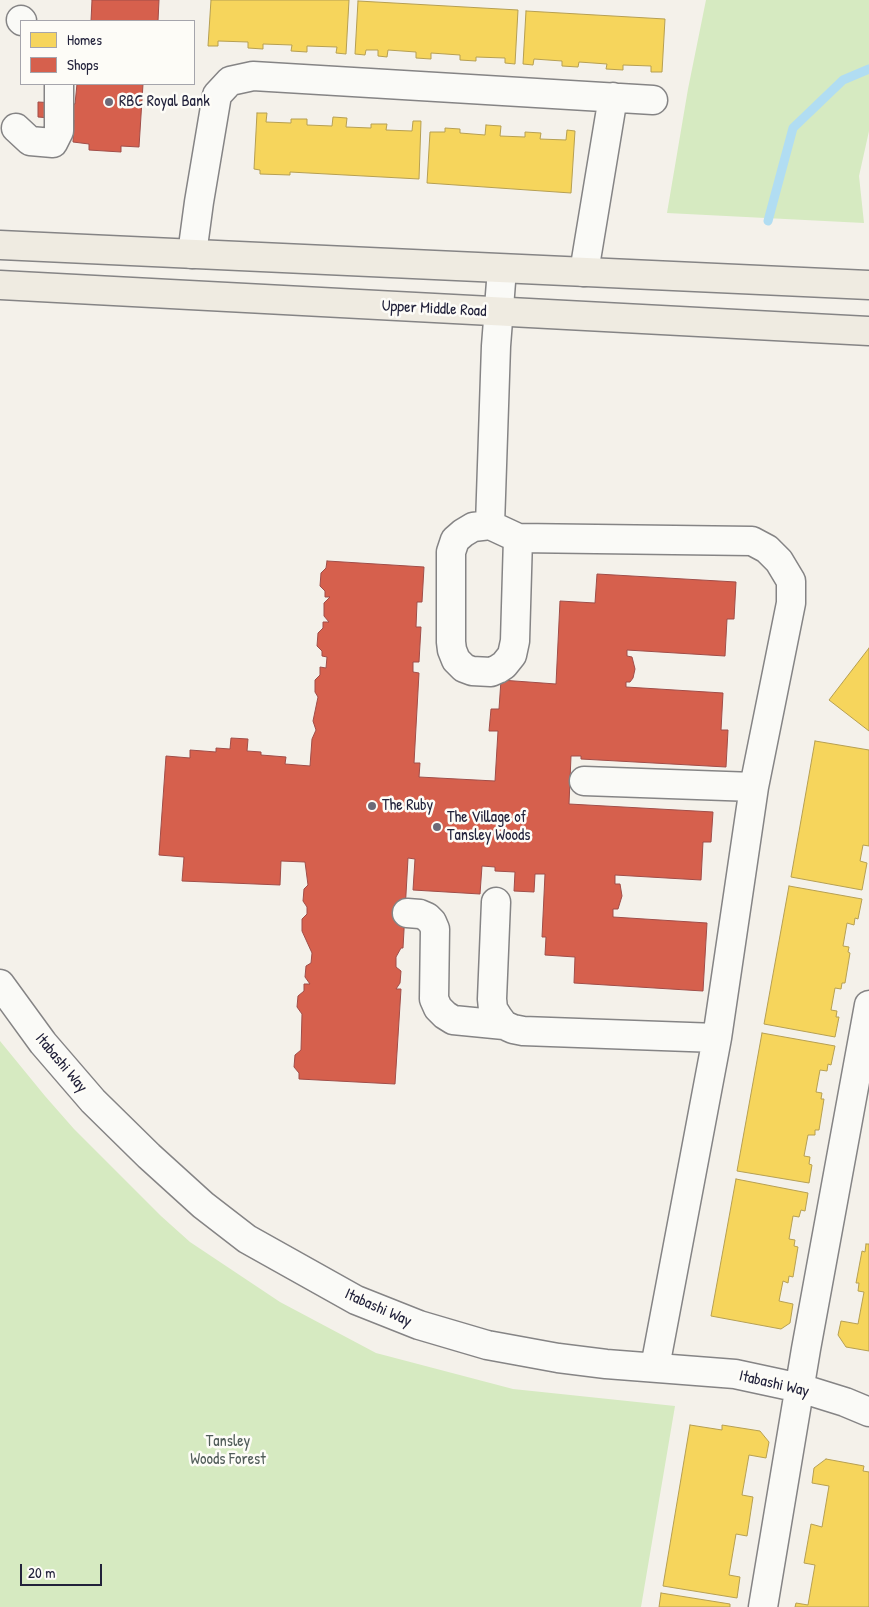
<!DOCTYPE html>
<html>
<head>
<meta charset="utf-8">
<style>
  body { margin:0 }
  #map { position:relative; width:869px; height:1607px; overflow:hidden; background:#f4f1ea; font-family:"Patrick Hand",sans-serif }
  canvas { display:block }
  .legend { position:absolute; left:20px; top:20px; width:175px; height:65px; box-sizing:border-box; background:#fdfcf7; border:1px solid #a5a5ac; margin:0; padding:6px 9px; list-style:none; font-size:15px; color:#22223b }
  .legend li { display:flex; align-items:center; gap:10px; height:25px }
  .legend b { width:25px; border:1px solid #a5a5ac }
  .scale { position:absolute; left:20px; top:1564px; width:82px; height:22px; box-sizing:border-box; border:2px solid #22223b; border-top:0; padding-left:6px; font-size:15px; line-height:18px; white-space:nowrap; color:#22223b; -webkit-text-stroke:4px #fdfcf7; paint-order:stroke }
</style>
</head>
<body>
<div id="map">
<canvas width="869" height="1607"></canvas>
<ul class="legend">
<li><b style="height:14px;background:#f6d55c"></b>Homes</li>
<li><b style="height:14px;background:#d6604d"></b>Shops</li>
</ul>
<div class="scale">20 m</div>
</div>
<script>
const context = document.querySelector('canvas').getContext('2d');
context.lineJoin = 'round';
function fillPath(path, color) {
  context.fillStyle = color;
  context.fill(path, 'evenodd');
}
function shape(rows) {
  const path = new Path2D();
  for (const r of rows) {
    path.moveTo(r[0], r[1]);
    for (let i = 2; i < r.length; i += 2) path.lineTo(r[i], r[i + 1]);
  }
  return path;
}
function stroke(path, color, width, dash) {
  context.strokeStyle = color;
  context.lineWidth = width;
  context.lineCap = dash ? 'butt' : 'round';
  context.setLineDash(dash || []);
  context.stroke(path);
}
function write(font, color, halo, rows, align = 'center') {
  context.font = font + ' "Patrick Hand",sans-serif';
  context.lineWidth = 5;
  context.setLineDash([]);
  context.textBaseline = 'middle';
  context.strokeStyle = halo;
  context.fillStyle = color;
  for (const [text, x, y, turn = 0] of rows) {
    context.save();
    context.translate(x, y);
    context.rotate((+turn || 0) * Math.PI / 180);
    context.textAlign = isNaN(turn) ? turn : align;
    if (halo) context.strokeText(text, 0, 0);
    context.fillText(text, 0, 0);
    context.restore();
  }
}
fillPath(shape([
  [706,0,869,0,869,131,859,176,864,223,667,213,688,89],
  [0,1041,45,1096,74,1129,161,1216,190,1242,280,1302,376,1353,513,1389,675,1406,641,1607,0,1607]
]), '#d6eac1');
const homes = shape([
  [211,0,349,0,346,54,336,53,337,47,307,46,307,52,291,51,292,45,263,44,263,49,248,48,248,42,218,41,218,46,208,46,211,0],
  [358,1,518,10,515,64,505,63,505,58,476,57,476,61,460,60,460,55,431,53,431,59,416,58,416,52,388,50,387,57,378,56,378,50,366,50,365,55,355,54,358,1],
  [526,11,665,19,662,72,651,72,651,66,623,65,623,70,606,69,607,64,579,62,578,67,562,66,562,61,534,59,533,65,523,64,526,11],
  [257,113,267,113,266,122,291,123,291,119,307,119,307,125,332,126,333,117,347,118,346,127,371,128,371,124,387,124,386,130,412,131,413,121,421,121,419,179,290,172,290,175,260,174,260,170,254,169,257,113],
  [486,125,501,126,500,136,525,137,525,132,541,133,540,139,566,140,567,130,575,131,571,193,427,183,430,132,445,132,445,128,460,129,460,133,485,135,486,125],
  [869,648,869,731,829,700,869,648],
  [815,741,869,750,869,846,863,845,860,861,867,863,862,890,791,877,815,741],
  [789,886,862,899,858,919,855,918,854,925,847,923,843,946,849,947,848,952,850,953,845,983,842,983,841,989,835,988,831,1010,837,1011,836,1017,839,1017,835,1037,764,1024,789,886],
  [762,1033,835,1046,831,1065,828,1064,827,1071,820,1070,816,1092,822,1093,821,1099,824,1099,819,1130,815,1130,815,1135,808,1135,804,1156,810,1157,809,1164,812,1165,809,1183,737,1171,762,1033],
  [736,1179,808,1193,805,1211,801,1210,799,1217,793,1216,789,1239,795,1240,794,1246,798,1247,793,1277,789,1276,788,1283,783,1281,779,1301,793,1304,790,1323,781,1329,711,1316,736,1179],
  [866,1244,869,1244,869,1351,846,1347,838,1335,841,1321,858,1324,864,1292,858,1291,859,1283,856,1283,862,1251,865,1252,866,1244],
  [690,1425,722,1430,722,1425,760,1431,769,1442,766,1458,749,1455,742,1495,753,1497,747,1536,736,1534,729,1575,740,1577,737,1598,663,1586,690,1425],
  [826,1459,864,1466,863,1471,869,1472,869,1607,795,1607,796,1603,808,1605,815,1565,804,1563,811,1524,822,1527,829,1486,812,1483,814,1468,826,1459],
  [661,1593,730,1604,730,1607,659,1607,661,1593]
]);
fillPath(homes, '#f6d55c');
stroke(homes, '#b69f52', 1);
const shops = shape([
  [92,0,159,0,158,21,91,21,92,0],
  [77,84,143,84,139,147,121,146,121,152,89,150,89,144,73,142,74,120,38,117,38,102,75,104,77,84],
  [327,561,424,567,422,602,417,602,416,627,421,627,419,662,413,662,413,672,419,673,414,763,420,763,419,777,495,781,498,731,489,731,491,709,499,709,501,680,556,684,560,601,595,603,597,574,736,582,734,619,727,619,725,656,627,650,627,656,632,657,635,669,633,678,630,682,626,682,626,687,723,693,721,730,728,730,726,767,581,759,581,756,571,756,569,804,713,812,711,842,703,842,701,880,615,875,615,884,620,884,622,896,618,909,613,909,613,917,707,923,703,991,574,983,575,957,545,955,546,937,542,937,545,874,535,874,534,892,514,891,515,872,495,871,495,867,482,866,480,894,413,890,415,859,408,858,403,948,401,948,396,957,396,967,401,971,400,983,396,989,401,989,395,1084,299,1079,299,1073,294,1067,295,1055,301,1050,302,1014,297,1007,298,996,304,991,304,984,310,984,305,977,306,966,311,963,312,953,302,931,302,919,307,914,307,907,303,901,304,889,308,885,305,862,281,861,280,885,182,881,184,857,159,855,166,756,190,758,190,750,216,752,216,748,230,749,231,738,248,739,247,751,261,752,261,755,286,757,285,764,310,766,312,739,316,730,313,721,318,697,315,692,315,680,320,675,320,667,326,668,327,657,322,656,322,651,317,646,318,633,323,628,323,622,329,622,324,616,324,603,330,597,325,597,325,591,320,586,321,573,326,568,327,561]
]);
fillPath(shops, '#d6604d');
stroke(shops, '#a04d48', 1);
stroke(shape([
  [768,221,793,128,843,80,869,69]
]), '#b1ddf2', 9);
const minor = shape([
  [21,20,22,21],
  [16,128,30,141,53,143,59,131,59,84],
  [192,254,199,202,217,95,230,81,253,76,653,100],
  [502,269,496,346,490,525,473,527,463,533,455,540,451,552,451,642,452,650,456,660,464,668,472,671,491,672,498,669,504,665,512,655,515,641,518,538],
  [584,272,613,97],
  [490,525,518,538,752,541,767,549,779,561,791,581,791,603,754,787,584,781],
  [496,902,492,999,493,1009,498,1017,504,1025,513,1029,523,1031,717,1038,754,787],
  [407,913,420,914,427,917,432,922,435,929,434,999,438,1008,445,1015,453,1020,504,1025],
  [0,984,43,1043,93,1101,149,1156,203,1205,247,1239,356,1300,419,1325,487,1345,558,1358,606,1364,735,1374,800,1388,845,1402,869,1412],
  [655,1367,717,1038],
  [763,1607,806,1349,869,1005]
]);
const major = shape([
  [0,245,869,285],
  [0,285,869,331]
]);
stroke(minor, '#858485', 31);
stroke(major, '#858485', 31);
stroke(minor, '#fafaf7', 28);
stroke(major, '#efebe1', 28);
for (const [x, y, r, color] of [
  [109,102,5,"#6c6a78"],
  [372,806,5,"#6c6a78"],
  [437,827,5,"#6c6a78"]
]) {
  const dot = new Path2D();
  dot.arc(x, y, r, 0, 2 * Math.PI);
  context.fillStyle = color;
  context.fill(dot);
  stroke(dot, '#fdfcf7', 2);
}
write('16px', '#22223b', '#fdfcf7', [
  ["RBC Royal Bank",119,102],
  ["The Ruby",382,806],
  ["The Village of",447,818],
  ["Tansley Woods",447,836]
], 'left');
write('16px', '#22223b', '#fdfcf7', [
  ["Upper Middle Road",434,309,3],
  ["Itabashi Way",61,1063,50],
  ["Itabashi Way",378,1308,24],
  ["Itabashi Way",774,1384,13]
]);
write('16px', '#505c59', '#fdfcf7', [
  ["Tansley",228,1442],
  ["Woods Forest",228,1460]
]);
</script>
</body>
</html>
